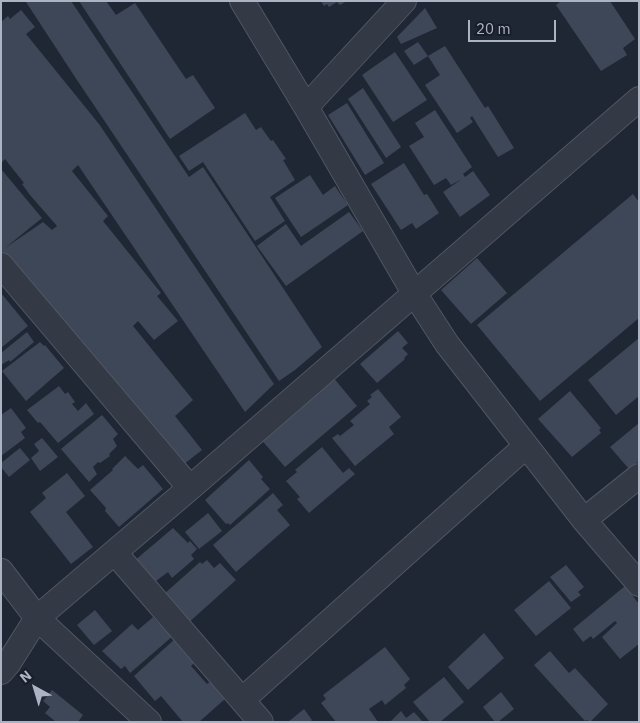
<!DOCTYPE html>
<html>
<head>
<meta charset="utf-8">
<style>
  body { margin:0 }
  #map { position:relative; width:640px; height:723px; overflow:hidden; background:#202734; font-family:"IBM Plex Sans",sans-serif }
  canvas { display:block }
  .frame { position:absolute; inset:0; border:2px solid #acb3c2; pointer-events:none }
  .north { position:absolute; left:10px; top:663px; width:50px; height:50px; -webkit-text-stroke:4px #181e29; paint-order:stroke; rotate:321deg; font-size:14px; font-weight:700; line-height:20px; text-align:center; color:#acb3c2 }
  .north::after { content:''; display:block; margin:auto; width:18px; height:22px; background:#acb3c2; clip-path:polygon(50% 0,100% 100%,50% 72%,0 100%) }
  .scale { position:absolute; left:468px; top:20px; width:88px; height:22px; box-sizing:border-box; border:2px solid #acb3c2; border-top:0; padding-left:6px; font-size:15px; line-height:18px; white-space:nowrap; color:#acb3c2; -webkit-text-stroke:4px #181e29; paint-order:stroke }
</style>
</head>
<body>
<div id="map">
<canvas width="640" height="723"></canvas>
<div class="frame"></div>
<div class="north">N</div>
<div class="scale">20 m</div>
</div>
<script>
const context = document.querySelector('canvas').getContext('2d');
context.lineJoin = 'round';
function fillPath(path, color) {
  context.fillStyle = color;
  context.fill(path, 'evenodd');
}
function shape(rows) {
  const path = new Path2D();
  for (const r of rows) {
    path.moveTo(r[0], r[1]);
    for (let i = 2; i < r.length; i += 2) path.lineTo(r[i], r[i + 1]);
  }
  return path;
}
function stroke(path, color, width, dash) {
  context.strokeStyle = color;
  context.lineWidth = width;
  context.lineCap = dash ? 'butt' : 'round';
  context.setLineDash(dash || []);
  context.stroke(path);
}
fillPath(shape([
  [27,1,71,1,189,177,203,167,322,347,295,370,279,381,75,77,26,2],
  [79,1,106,1,116,15,135,3,186,79,193,75,215,108,170,139],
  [321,1,347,1,340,5,337,2,329,7,327,4,324,6],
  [561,1,610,1,635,39,623,48,627,55,601,71,556,5],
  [425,8,437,28,401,44,397,37],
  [21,10,35,27,26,34,99,124,274,384,245,412,78,165,72,171,108,216,103,221,161,293,157,296,178,321,154,340,138,321,133,326,193,400,175,416,202,450,179,468,1,250,1,169,42,218,5,248,43,222,52,230,57,226,30,195,22,184,24,183,5,159,1,163,1,22,8,16,10,19],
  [418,42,428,56,414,65,404,51],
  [445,46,485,108,488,106,514,148,498,157,472,116,470,118,473,122,457,133,425,85,440,75,428,56],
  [395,52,427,100,393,122,362,75],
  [363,88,401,147,386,158,348,99],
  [347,103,384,163,365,175,328,115],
  [435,110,472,167,463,174,465,177,473,171,490,195,460,217,443,192,462,179,451,185,446,178,434,185,409,146,424,137,415,123],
  [245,113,256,130,261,127,271,141,273,140,286,159,283,160,295,180,270,197,285,221,255,241,203,162,189,171,179,156],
  [404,163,424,195,427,194,439,213,416,229,412,223,401,230,371,184],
  [310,175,323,195,335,186,348,205,301,237,275,198],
  [633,194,639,202,639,318,540,401,477,325],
  [349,212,363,231,286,286,257,246,286,224,301,246],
  [477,258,507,293,471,324,441,290],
  [1,293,28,326,1,348],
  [398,331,408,343,402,348,408,354,404,358,405,359,377,383,360,364],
  [27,332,34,342,10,362,9,360,1,365,1,353],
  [639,338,639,396,616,415,588,380],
  [40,342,44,346,45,345,64,368,26,401,2,371],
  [332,376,357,406,285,467,259,437],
  [59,386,65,394,68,392,75,402,72,404,78,411,86,403,94,414,58,443,40,422,38,423,27,410],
  [378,389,401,417,389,427,394,434,355,466,332,438,338,434,340,436,354,425,350,421,370,404,367,401,372,397,370,395],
  [570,391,601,428,599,430,601,433,572,457,538,419],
  [11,408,26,428,21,432,25,438,1,456,1,415],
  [102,415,118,434,113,439,117,446,109,454,110,456,100,463,98,462,93,467,97,474,89,482,61,449],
  [639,423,639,461,629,469,610,447],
  [42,438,58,457,40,471,31,458,39,451,34,444],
  [322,447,343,473,349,468,355,474,309,513,297,499,300,497,286,481,297,472,295,470],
  [20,448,30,460,9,477,1,467,1,463],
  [125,456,138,469,143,465,163,489,119,527,105,511,106,508,90,490,113,470,112,469],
  [249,460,263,477,261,479,270,489,230,525,228,523,226,524,205,500],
  [67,473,85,496,66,512,93,547,71,564,30,512,46,498,42,493],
  [273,493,283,505,277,510,290,525,236,572,213,545],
  [208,513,222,531,199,549,185,532],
  [173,528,188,543,190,541,197,549,191,555,194,559,172,578,168,572,152,584,133,562],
  [207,560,214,568,220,563,236,580,187,624,164,594,200,562,202,564],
  [566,565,584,587,578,592,581,595,571,602,550,577],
  [549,581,571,608,536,636,514,610],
  [625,586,639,604,639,644,620,659,602,637,617,623,615,621,593,639,591,636,583,642,573,629],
  [95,610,112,631,94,645,77,625],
  [153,617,158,623,161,621,174,635,130,673,125,666,121,669,102,651,132,624,138,630],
  [484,633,504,658,468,690,448,667],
  [175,639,195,662,191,666,207,684,210,682,225,699,199,722,183,722,161,696,155,701,134,676],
  [385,647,410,679,404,685,406,688,385,705,382,700,369,709,378,722,336,722,321,703,326,699,323,695],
  [550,651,569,673,575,668,608,704,590,722,587,720,585,721,534,665],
  [444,677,464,702,440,722,430,722,413,702],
  [52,690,83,715,78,722,56,722,45,713,50,707,43,701],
  [501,692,514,709,498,722,495,722,483,707],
  [304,709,312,720,310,722,288,722],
  [401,711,406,718,414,712,423,722,390,722]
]), '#3e4757');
const minor = shape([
  [242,1,306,107,414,293,447,344,584,520,639,584],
  [306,107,404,1],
  [1,265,190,488],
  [584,520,639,476],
  [115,553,261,722],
  [1,571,37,618,149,722],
  [1,672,8,664,37,618,190,488,639,99],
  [242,700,526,446]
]);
stroke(minor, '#505663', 26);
stroke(minor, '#333945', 24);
</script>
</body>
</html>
